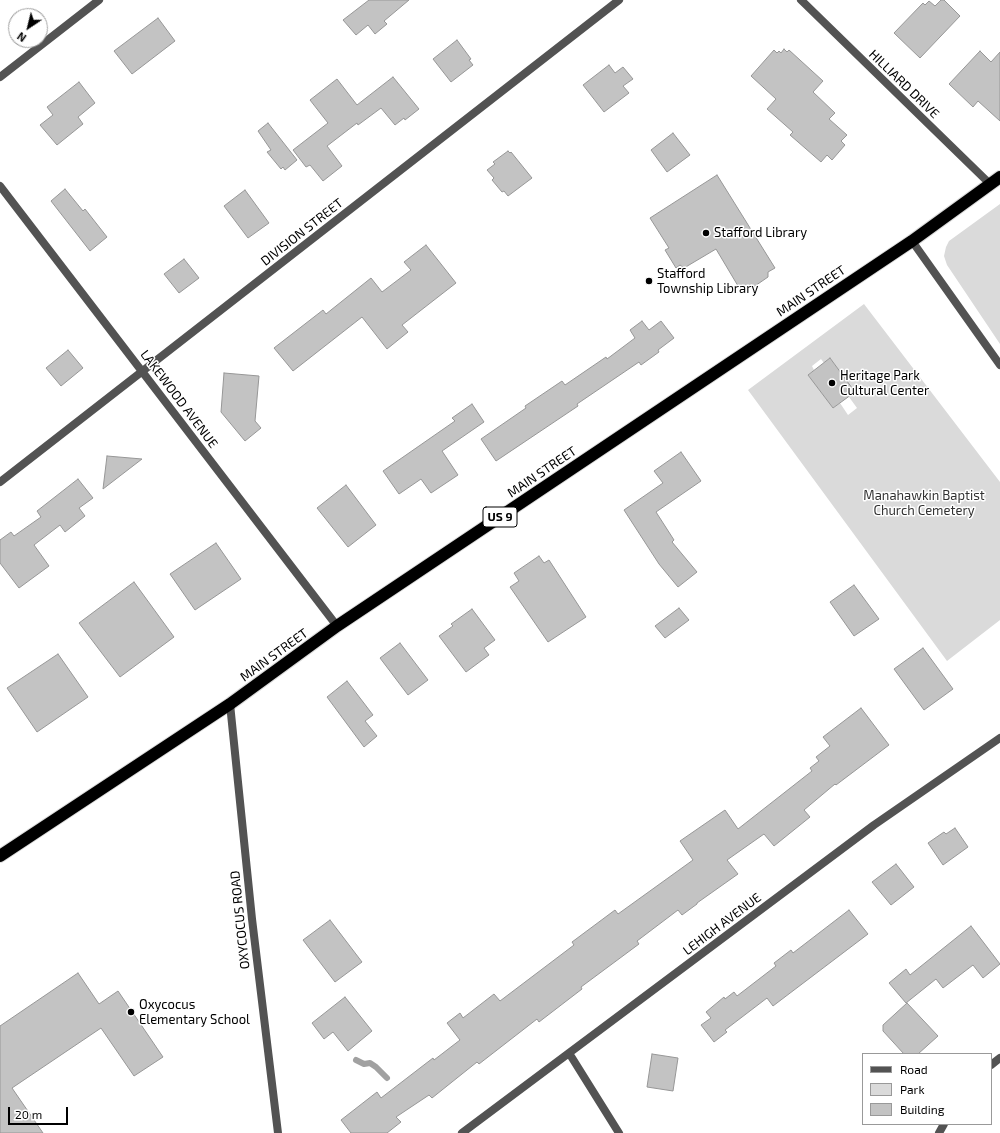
<!DOCTYPE html>
<html>
<head>
<meta charset="utf-8">
<style>
  body { margin:0 }
  #map { position:relative; width:1000px; height:1133px; overflow:hidden; background:#fff; font-family:"Exo 2",sans-serif }
  canvas { display:block }
  .legend { position:absolute; left:862px; top:1053px; width:130px; height:72px; box-sizing:border-box; background:#fff; border:1px solid #999; margin:0; padding:5px 7px; list-style:none; font-size:12px; color:#000 }
  .legend li { display:flex; align-items:center; gap:8px; height:20px }
  .legend b { width:20px; border:1px solid #999 }
  .north { position:absolute; left:8px; top:8px; width:40px; height:40px; box-sizing:border-box; background:#fff; border:1px solid #999; border-radius:50%; rotate:215deg; font-size:11px; font-weight:700; line-height:16px; text-align:center; color:#000 }
  .north::after { content:''; display:block; margin:auto; width:14px; height:18px; background:#000; clip-path:polygon(50% 0,100% 100%,50% 72%,0 100%) }
  .scale { position:absolute; left:8px; top:1107px; width:60px; height:18px; box-sizing:border-box; border:2px solid #000; border-top:0; padding-left:5px; font-size:12px; line-height:14px; white-space:nowrap; color:#000; -webkit-text-stroke:3px #fff; paint-order:stroke }
</style>
</head>
<body>
<div id="map">
<canvas width="1000" height="1133"></canvas>
<ul class="legend">
<li><b style="height:5px;background:#535353"></b>Road</li>
<li><b style="height:11px;background:#dadada"></b>Park</li>
<li><b style="height:11px;background:#c3c3c3"></b>Building</li>
</ul>
<div class="north">N</div>
<div class="scale">20 m</div>
</div>
<script>
const context = document.querySelector('canvas').getContext('2d');
context.lineJoin = 'round';
function fillPath(path, color) {
  context.fillStyle = color;
  context.fill(path, 'evenodd');
}
function shape(rows) {
  const path = new Path2D();
  for (const r of rows) {
    path.moveTo(r[0], r[1]);
    for (let i = 2; i < r.length; i += 2) path.lineTo(r[i], r[i + 1]);
  }
  return path;
}
function stroke(path, color, width, dash) {
  context.strokeStyle = color;
  context.lineWidth = width;
  context.lineCap = dash ? 'butt' : 'round';
  context.setLineDash(dash || []);
  context.stroke(path);
}
function write(font, color, halo, rows, align = 'center') {
  context.font = font + ' "Exo 2",sans-serif';
  context.lineWidth = 3;
  context.setLineDash([]);
  context.textBaseline = 'middle';
  context.strokeStyle = halo;
  context.fillStyle = color;
  for (const [text, x, y, turn = 0] of rows) {
    context.save();
    context.translate(x, y);
    context.rotate((+turn || 0) * Math.PI / 180);
    context.textAlign = isNaN(turn) ? turn : align;
    if (halo) context.strokeText(text, 0, 0);
    context.fillText(text, 0, 0);
    context.restore();
  }
}
fillPath(shape([
  [1000,204,1000,344,947,265,944,256,946,247,949,241],
  [864,304,1000,482,1000,620,947,661,748,390],
  [830,358,855,392,849,397,857,408,848,415,840,403,833,408,808,375,814,370,812,366,821,359,824,363]
]), '#dadada');
stroke(shape([
  [356,1060,364,1064,370,1063,376,1067,387,1078]
]), '#a1a1a1', 6);
const building = shape([
  [369,0,409,0,384,21,387,24,375,34,368,25,356,35,343,20,369,0],
  [941,0,944,0,960,16,920,58,894,33,923,3,925,5,929,1,935,6,941,0],
  [158,18,175,41,132,74,114,51,158,18],
  [457,40,471,59,469,60,473,65,451,82,433,59,457,40],
  [784,49,787,52,789,50,823,81,813,92,835,113,829,119,847,135,841,141,845,145,832,160,827,155,821,162,790,135,793,132,767,109,776,99,751,76,774,50,777,53,779,51,781,53,784,49],
  [980,51,991,62,1000,52,1000,121,978,101,973,107,949,84,980,51],
  [609,65,615,73,623,67,633,79,623,86,629,93,604,112,583,85,609,65],
  [393,77,419,109,405,120,404,118,395,125,381,108,358,125,357,123,327,146,342,166,323,181,310,165,306,167,293,150,328,123,310,100,337,79,357,105,393,77],
  [79,82,95,103,78,117,83,124,57,145,40,125,53,115,47,107,79,82],
  [268,123,297,160,285,170,283,167,281,169,267,152,271,150,258,131,268,123],
  [673,133,690,155,667,172,651,150,673,133],
  [508,151,510,153,511,152,532,178,508,196,504,191,502,192,492,180,494,178,487,170,495,164,493,162,508,151],
  [717,175,775,268,768,272,768,277,752,288,750,285,741,291,716,249,684,268,680,265,676,268,665,250,669,248,650,218,717,175],
  [65,189,83,211,85,209,107,237,90,251,51,201,65,189],
  [245,190,269,223,248,238,224,206,245,190],
  [426,245,456,283,402,325,408,332,387,349,362,317,293,371,274,348,323,310,326,314,371,278,382,292,411,270,404,262,426,245],
  [184,259,199,278,179,293,164,274,184,259],
  [642,321,649,330,661,321,674,338,658,350,659,352,641,365,639,362,577,404,578,406,496,461,481,439,526,408,525,406,562,381,565,385,606,357,607,359,635,338,630,330,642,321],
  [68,350,83,368,61,386,46,368,68,350],
  [830,358,855,392,833,408,808,375,830,358],
  [224,373,259,376,255,421,261,428,245,441,221,412,224,373],
  [472,404,484,422,442,451,458,475,431,493,421,479,399,494,383,471,455,421,452,418,472,404],
  [681,452,701,481,656,512,674,540,672,542,697,572,678,587,659,564,624,510,663,483,654,471,681,452],
  [107,456,142,459,103,489,107,456],
  [78,479,93,498,79,508,85,516,65,532,60,525,34,545,49,566,19,588,0,563,0,540,11,532,14,536,41,517,37,511,78,479],
  [346,485,376,525,348,547,317,508,346,485],
  [216,543,241,579,195,610,170,574,216,543],
  [539,556,544,563,549,560,586,617,548,642,510,587,519,581,514,573,539,556],
  [134,582,174,637,120,677,79,623,134,582],
  [854,585,879,619,854,636,830,602,854,585],
  [679,608,689,620,665,638,655,626,679,608],
  [472,609,495,640,484,648,489,655,466,672,439,636,453,626,451,624,472,609],
  [400,643,428,680,408,695,380,658,400,643],
  [923,648,953,689,924,710,894,669,923,648],
  [58,654,88,697,37,732,7,688,58,654],
  [347,681,373,715,365,721,377,736,364,747,327,697,347,681],
  [861,708,889,745,836,785,835,784,804,810,810,817,774,846,764,834,727,860,738,874,697,903,697,904,682,915,678,910,637,941,639,944,581,987,582,989,539,1022,537,1019,479,1064,477,1062,432,1098,429,1095,396,1117,401,1122,387,1133,351,1133,341,1120,377,1092,381,1098,433,1058,434,1060,460,1040,447,1023,460,1013,463,1018,494,994,500,1001,574,945,572,942,615,910,618,914,693,860,680,841,725,810,738,829,812,771,810,768,819,761,816,757,830,746,823,737,861,708],
  [955,828,968,847,943,865,928,843,944,832,946,834,955,828],
  [896,864,914,887,891,905,872,882,896,864],
  [849,910,868,934,773,1006,767,998,725,1030,727,1032,714,1042,701,1025,711,1018,706,1012,724,997,725,999,734,992,737,996,776,966,774,963,791,950,793,953,849,910],
  [330,920,362,962,335,982,303,940,330,920],
  [971,926,1000,964,983,978,973,965,943,988,936,979,906,1003,889,983,906,969,910,975,971,926],
  [78,973,99,1004,118,991,163,1057,134,1076,101,1028,12,1088,43,1133,0,1133,0,1026,78,973],
  [345,997,372,1031,348,1051,333,1032,324,1039,312,1023,345,997],
  [907,1003,938,1036,918,1054,904,1054,883,1031,883,1025,907,1003],
  [652,1054,678,1058,673,1091,647,1087,652,1054]
]);
fillPath(building, '#c3c3c3');
stroke(building, '#979797', 1);
const highway = shape([
  [0,856,230,704,337,626,912,241,1000,177]
]);
stroke(highway, '#dbdbdb', 14);
stroke(shape([
  [801,0,990,184],
  [0,77,99,0],
  [0,186,337,626],
  [912,241,1000,365],
  [0,482,619,0],
  [230,704,252,919,278,1133],
  [569,1053,619,1133],
  [991,1065,1000,1058],
  [462,1133,874,825,1000,738],
  [939,1133,944,1124]
]), '#535353', 8);
stroke(highway, '#000', 12);
for (const [x, y, r, color] of [
  [706,233,4,"#000"],
  [649,281,4,"#000"],
  [832,383,4,"#000"],
  [131,1012,4,"#000"]
]) {
  const dot = new Path2D();
  dot.arc(x, y, r, 0, 2 * Math.PI);
  context.fillStyle = color;
  context.fill(dot);
  stroke(dot, '#fff', 1.5);
}
for (const [x, y, w] of [
  [500,517,34]
]) {
  const box = new Path2D();
  box.roundRect(x - w / 2, y - 10, w, 20, 3);
  context.fillStyle = '#fff';
  context.fill(box);
  stroke(box, '#000', 1);
}
write('bold 12px', '#000', null, [
  ["US 9",500,517]
]);
write('13px', '#000', '#fff', [
  ["HILLIARD DRIVE",904,84,44],
  ["DIVISION STREET",302,232,-38],
  ["MAIN STREET",811,291,-34],
  ["LAKEWOOD AVENUE",179,399,53],
  ["MAIN STREET",542,472,-34],
  ["MAIN STREET",274,655,-36],
  ["OXYCOCUS ROAD",240,920,-96],
  ["LEHIGH AVENUE",722,924,-37]
]);
write('13px', '#000', '#fff', [
  ["Stafford Library",714,233],
  ["Stafford",657,274],
  ["Township Library",657,289],
  ["Heritage Park",840,376],
  ["Cultural Center",840,391],
  ["Oxycocus",139,1005],
  ["Elementary School",139,1020]
], 'left');
write('13px', '#313131', '#fff', [
  ["Manahawkin Baptist",924,496],
  ["Church Cemetery",924,511]
]);
</script>
</body>
</html>
